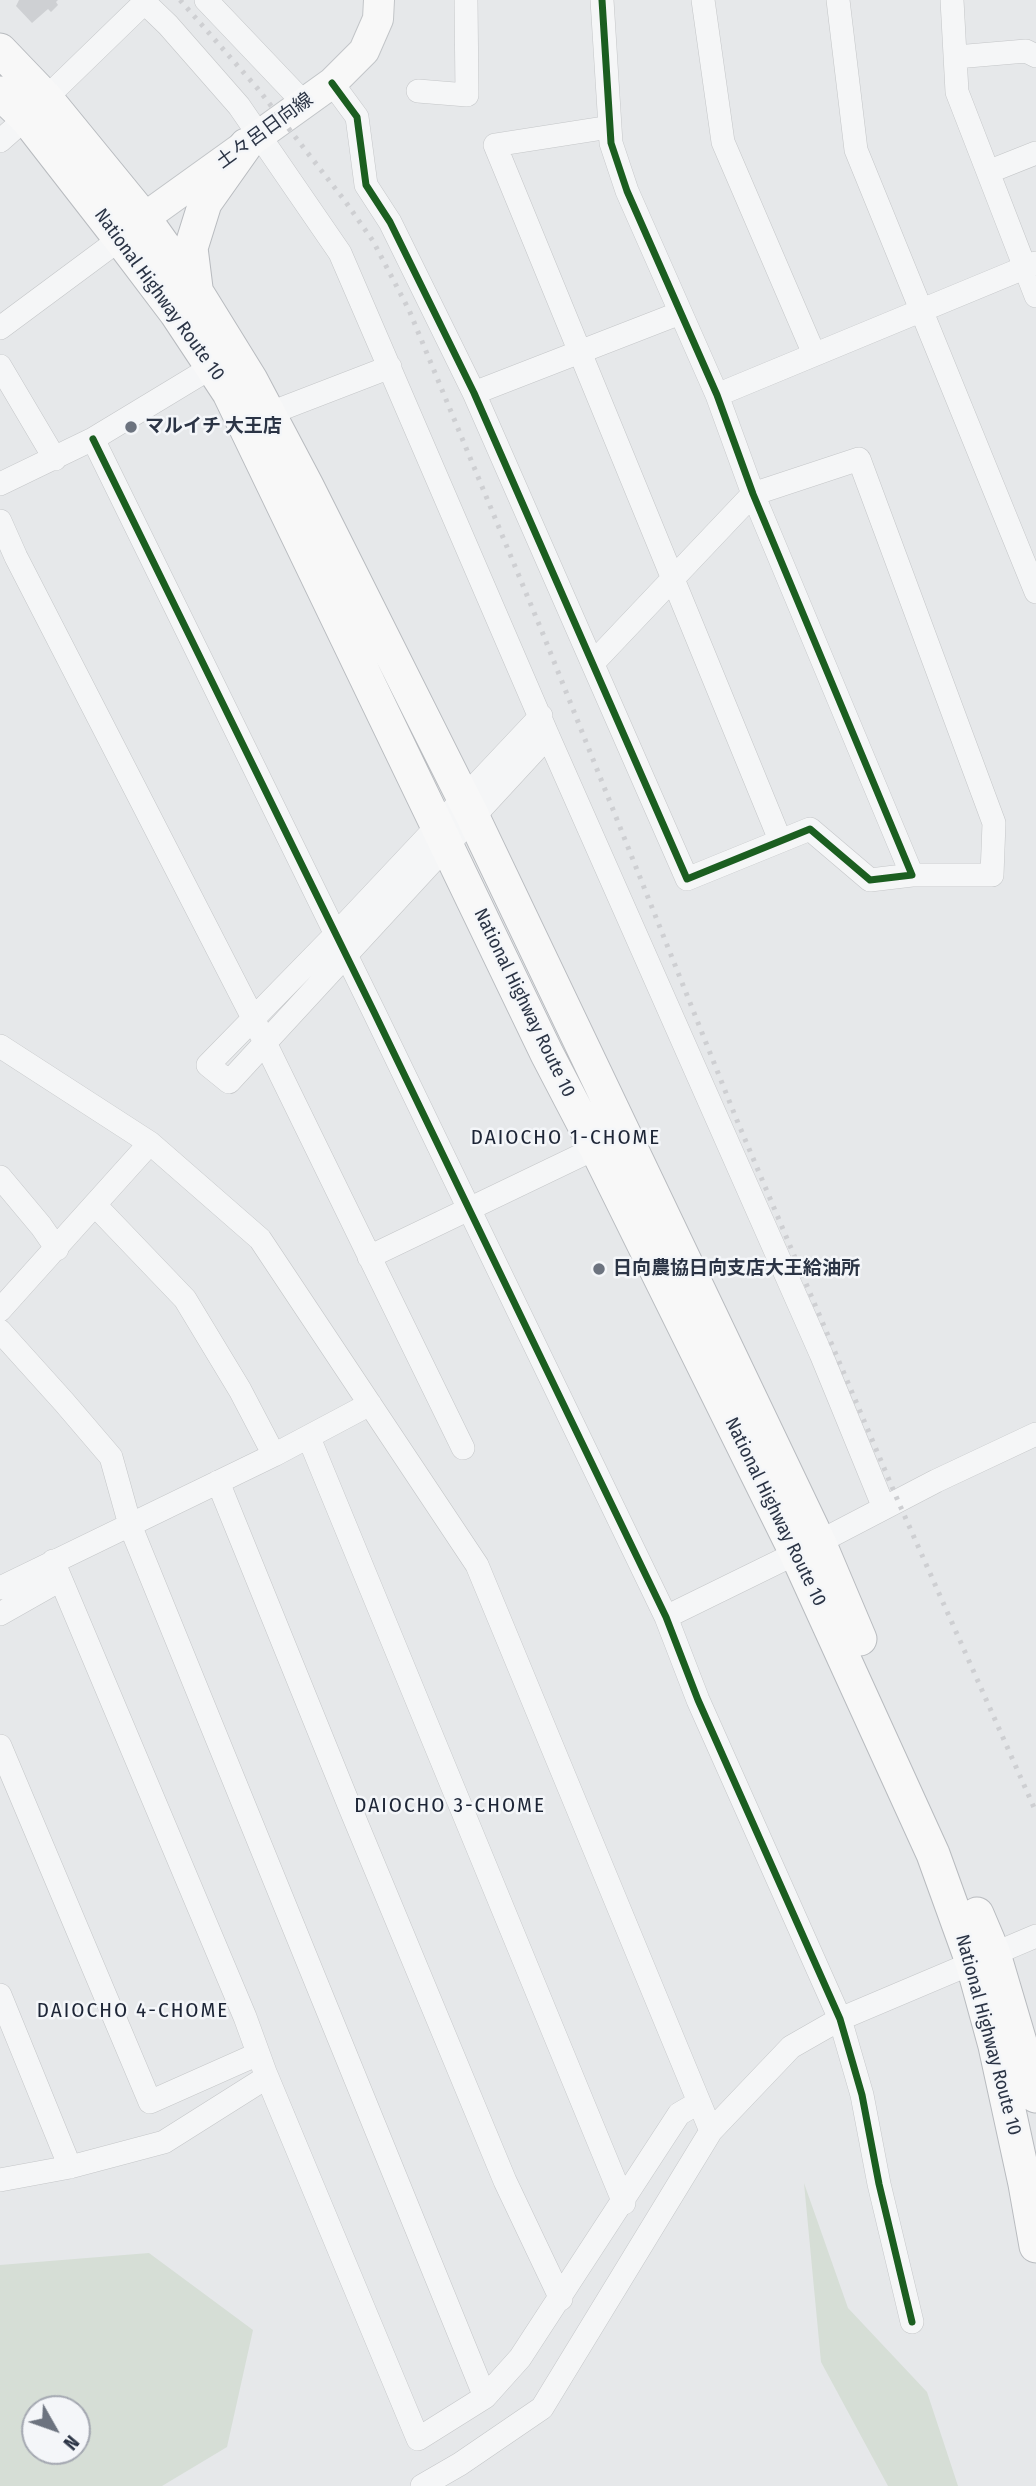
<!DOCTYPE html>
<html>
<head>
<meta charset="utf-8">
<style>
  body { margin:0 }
  #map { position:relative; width:1036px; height:2486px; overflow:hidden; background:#e6e8ea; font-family:"Fira Sans Condensed",sans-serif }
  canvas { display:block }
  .north { position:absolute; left:21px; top:2395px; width:70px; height:70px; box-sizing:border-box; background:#f4f6f9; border:2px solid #a4a8b1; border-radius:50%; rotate:130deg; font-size:19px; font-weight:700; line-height:28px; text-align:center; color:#2b3445 }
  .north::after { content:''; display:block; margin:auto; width:24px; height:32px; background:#6c737f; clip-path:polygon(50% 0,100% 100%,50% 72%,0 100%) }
</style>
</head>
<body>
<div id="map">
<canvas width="1036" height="2486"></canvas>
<div class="north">N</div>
</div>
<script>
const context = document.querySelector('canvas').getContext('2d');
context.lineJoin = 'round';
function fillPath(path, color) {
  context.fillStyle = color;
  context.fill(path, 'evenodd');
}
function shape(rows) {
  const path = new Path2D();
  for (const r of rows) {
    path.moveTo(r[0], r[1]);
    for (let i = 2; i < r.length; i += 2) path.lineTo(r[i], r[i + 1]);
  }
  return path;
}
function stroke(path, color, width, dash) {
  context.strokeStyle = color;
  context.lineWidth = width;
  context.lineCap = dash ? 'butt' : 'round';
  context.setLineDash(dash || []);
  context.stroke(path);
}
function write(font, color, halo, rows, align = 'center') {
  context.font = font + ' "Fira Sans Condensed","Noto Sans JP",sans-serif';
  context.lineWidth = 5;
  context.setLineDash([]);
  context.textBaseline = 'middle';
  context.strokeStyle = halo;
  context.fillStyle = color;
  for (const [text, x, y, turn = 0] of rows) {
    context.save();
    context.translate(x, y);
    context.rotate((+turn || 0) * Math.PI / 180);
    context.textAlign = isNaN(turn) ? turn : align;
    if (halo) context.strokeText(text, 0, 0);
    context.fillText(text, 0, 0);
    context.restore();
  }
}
fillPath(shape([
  [804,2183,848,2308,927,2392,958,2486,888,2486,821,2362],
  [149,2253,253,2330,227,2447,162,2486,0,2486,0,2265],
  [77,2409,77,2451,35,2451,35,2409]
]), '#d6ded6');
fillPath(shape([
  [19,0,58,0,56,2,58,5,51,12,48,9,32,23,16,6]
]), '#ced0d3');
const minor = shape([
  [142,0,168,25,239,106,340,253,548,736,821,1354,884,1508],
  [206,0,304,103],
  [703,0,723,142,814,354],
  [838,0,856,150,1036,592],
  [952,0,957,92,1036,296],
  [956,57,1026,51,1036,56],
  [332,83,357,117,366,185,390,222,474,393,687,879,810,829,870,880,912,875,753,494,717,395,627,191,611,143,602,0],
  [418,91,467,95,466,0],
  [46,98,145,2],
  [610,127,495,145,780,840],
  [0,141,26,118],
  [988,172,1036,153],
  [0,328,120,239],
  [0,366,55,459],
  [474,393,680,313],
  [717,395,1036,263],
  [268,414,390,367],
  [93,439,374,1012,666,1617,698,1700,840,2019,862,2095,879,2184,912,2322],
  [0,484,93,439,212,367],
  [0,521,16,557,253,1018,463,1448],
  [593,663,753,494,859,459,994,823,992,875,912,875],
  [541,716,336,934,208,1065,229,1082,548,736],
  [0,1046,150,1143,260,1239,477,1565,711,2131],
  [0,1177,41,1226,57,1249],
  [95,1205,185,1299,240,1390,274,1455],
  [369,1257,596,1148],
  [0,1310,150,1143],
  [0,1331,64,1402,111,1457,130,1525,485,2397],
  [309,1438,624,2203],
  [218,1482,351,1810,505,2181,561,2299],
  [53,1561,245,2017,265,2072,418,2439,485,2397,520,2358,679,2114,691,2107,700,2105],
  [0,1588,274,1455,370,1404],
  [0,1614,60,1580],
  [666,1617,819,1542,936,1481,1036,1434],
  [0,1746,150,2102,258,2054],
  [0,1995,70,2167],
  [0,2180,70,2167,164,2142,267,2077],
  [422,2486,460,2464,542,2408,711,2131,791,2047,840,2019,1036,1936]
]);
const major = shape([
  [127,233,144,218,332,83,364,51,378,19,379,0]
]);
const highway = shape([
  [0,50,46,98,144,218,196,291,251,380,307,486,473,817,819,1542,860,1639],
  [0,93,26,118,120,239,176,313,229,393,547,1054,596,1148,796,1553,933,1854,972,1962,995,2046,1025,2184,1036,2246],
  [196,288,191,248,205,203,246,145],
  [977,1914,994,1954,1036,2096]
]);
stroke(minor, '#c4c6c8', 24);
stroke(major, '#c2c5c8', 32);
stroke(highway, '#b8bbbf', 35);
stroke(minor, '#f5f6f7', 23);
stroke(major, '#f8f8f8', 30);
stroke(highway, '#f8f8f8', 33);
stroke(shape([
  [180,0,258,89,345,201,373,241,409,310,543,634,736,1118,898,1501,1036,1812]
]), '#cecfd2', 5, [3.5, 7]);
stroke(shape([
  [332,83,357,117,366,185,390,222,474,393,687,879,810,829,870,880,912,875,753,494,717,395,627,191,611,143,602,0],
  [93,439,374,1012,666,1617,698,1700,840,2019,862,2095,879,2184,912,2322]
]), '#1b5e20', 7);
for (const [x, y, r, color] of [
  [131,427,7,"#6c737f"],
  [599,1269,7,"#6c737f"]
]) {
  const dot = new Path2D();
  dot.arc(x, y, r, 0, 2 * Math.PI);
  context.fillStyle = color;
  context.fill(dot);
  stroke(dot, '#f4f6f9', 2.5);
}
write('19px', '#2b3445', '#f4f6f9', [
  ["土々呂日向線",265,131,-36],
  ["National Highway Route 10",159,295,54],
  ["National Highway Route 10",524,1003,64],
  ["National Highway Route 10",775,1512,64],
  ["National Highway Route 10",988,2035,75]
]);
write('bold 19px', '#2b3445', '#f4f6f9', [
  ["マルイチ 大王店",145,427],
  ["日向農協日向支店大王給油所",613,1269]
], 'left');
context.letterSpacing = '2px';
write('21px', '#1d2536', '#f4f6f9', [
  ["DAIOCHO 1-CHOME",566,1138],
  ["DAIOCHO 3-CHOME",450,1806],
  ["DAIOCHO 4-CHOME",133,2011]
]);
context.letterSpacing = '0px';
</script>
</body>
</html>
